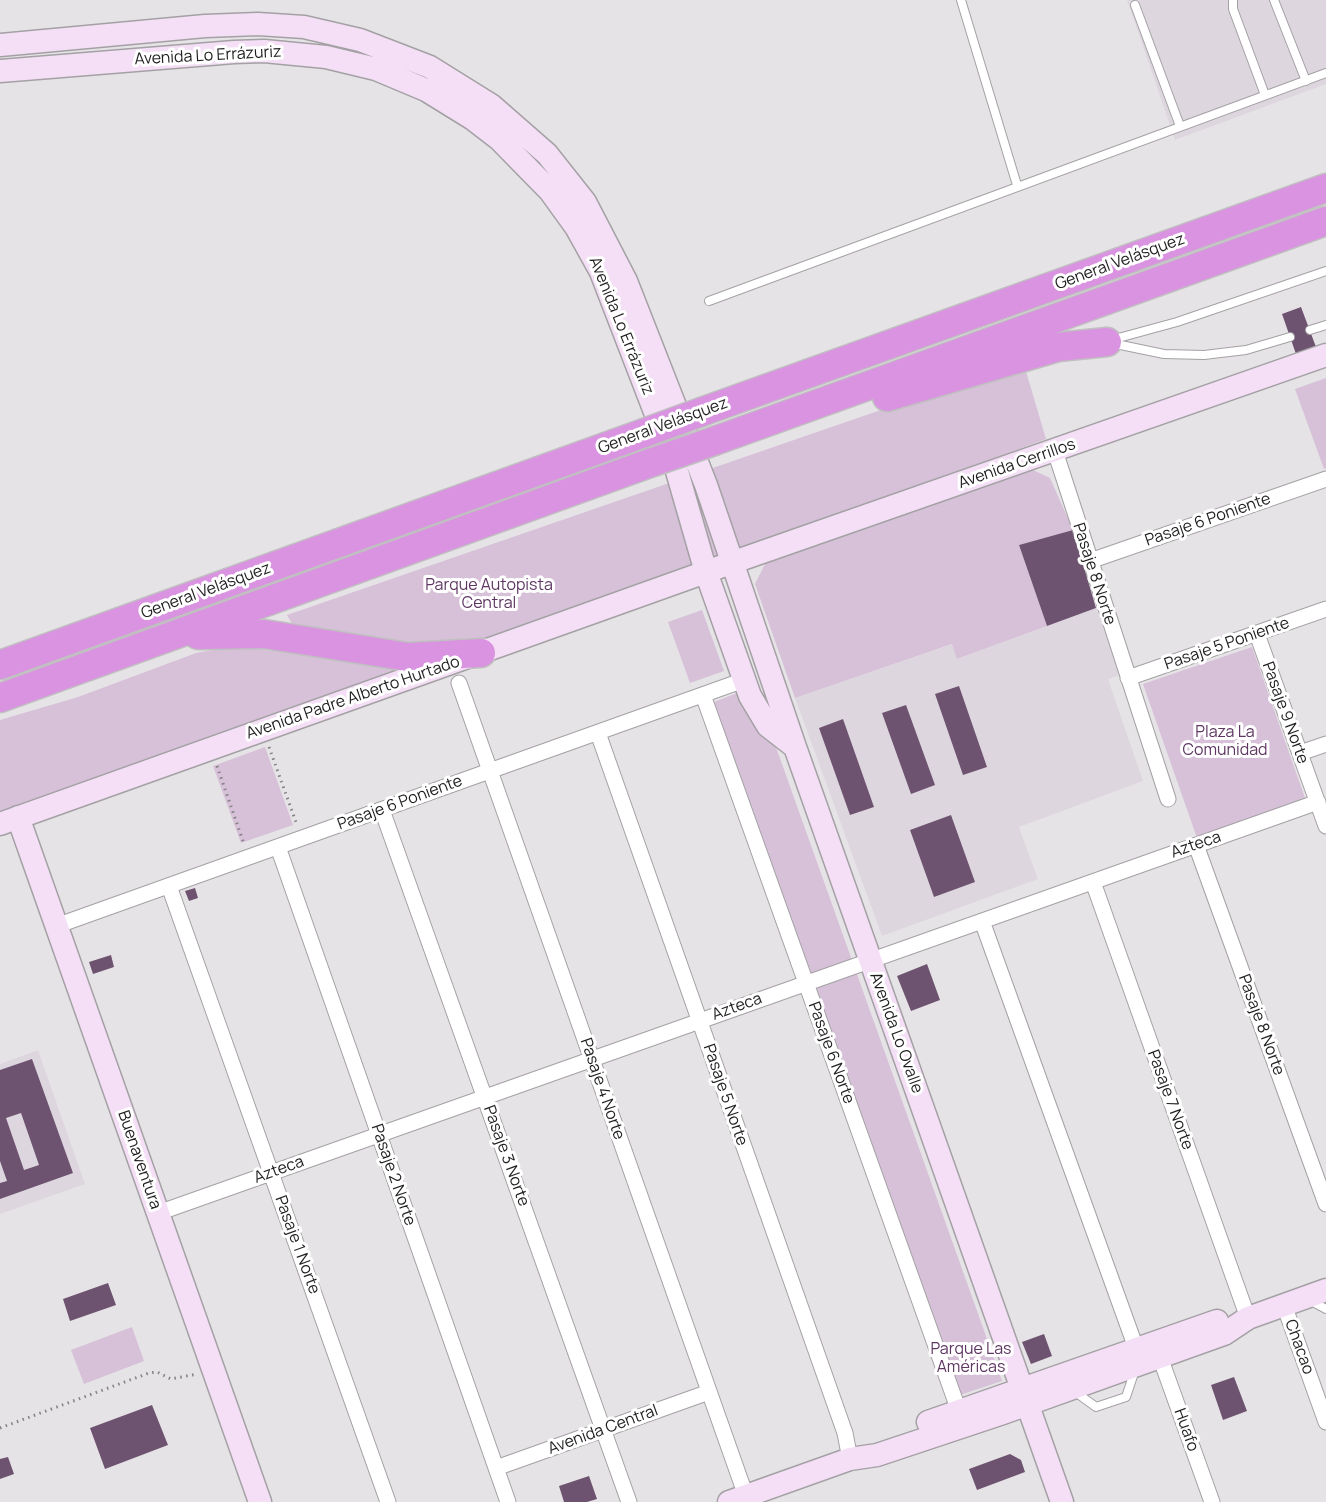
<!DOCTYPE html>
<html>
<head>
<meta charset="utf-8">
<style>
  body { margin:0 }
  canvas { display:block; background:#e6e3e6 }
</style>
</head>
<body>
<canvas width="1326" height="1502"></canvas>
<script>
const context = document.querySelector('canvas').getContext('2d');
context.lineJoin = 'round';
function fillPath(path, color) {
  context.fillStyle = color;
  context.fill(path, 'evenodd');
}
function shape(rows) {
  const path = new Path2D();
  for (const r of rows) {
    path.moveTo(r[0], r[1]);
    for (let i = 2; i < r.length; i += 2) path.lineTo(r[i], r[i + 1]);
  }
  return path;
}
function stroke(path, color, width, dash) {
  context.strokeStyle = color;
  context.lineWidth = width;
  context.lineCap = dash ? 'butt' : 'round';
  context.setLineDash(dash || []);
  context.stroke(path);
}
function write(font, color, halo, rows, align = 'center') {
  context.font = font + ' Manrope,sans-serif';
  context.lineWidth = 6;
  context.setLineDash([]);
  context.textBaseline = 'middle';
  context.strokeStyle = halo;
  context.fillStyle = color;
  for (const [text, x, y, turn = 0] of rows) {
    context.save();
    context.translate(x, y);
    context.rotate((+turn || 0) * Math.PI / 180);
    context.textAlign = isNaN(turn) ? turn : align;
    if (halo) context.strokeText(text, 0, 0);
    context.fillText(text, 0, 0);
    context.restore();
  }
}
fillPath(shape([
  [1127,0,1326,0,1326,84,1175,140],
  [1096,608,1120,675,1108,679,1143,781,1019,827,1038,879,882,936,795,698,953,644,958,659],
  [38,1050,85,1184,0,1214,0,1064]
]), '#ded6df');
fillPath(shape([
  [1025,368,1046,439,528,632,450,650,295,629,287,615,930,393],
  [1326,378,1326,468,1324,469,1295,389],
  [1033,470,1050,478,1073,530,1019,545,1047,626,957,659,952,644,795,698,755,584,767,560],
  [702,610,724,671,690,683,668,622],
  [234,646,417,669,0,813,0,720,78,697,196,653],
  [1252,647,1306,801,1197,838,1143,684],
  [740,692,772,736,1002,1381,960,1395,714,702],
  [265,747,293,825,241,843,213,766],
  [132,1327,144,1361,84,1384,71,1350]
]), '#d6c1d8');
fillPath(shape([
  [1301,307,1316,347,1296,354,1282,314],
  [1073,530,1096,608,1047,626,1019,545],
  [959,686,987,767,963,775,935,694],
  [906,705,935,785,911,794,882,713],
  [843,719,874,807,850,815,819,728],
  [951,815,975,882,934,897,910,830],
  [195,888,198,898,189,901,185,891],
  [111,955,114,967,93,974,89,962],
  [927,964,940,1000,911,1011,897,976],
  [32,1059,73,1173,0,1199,0,1183,7,1181,0,1161,0,1070],
  [21,1113,39,1165,24,1170,6,1118],
  [108,1283,116,1305,70,1321,63,1299],
  [1044,1334,1052,1356,1031,1364,1022,1342],
  [1234,1377,1247,1411,1223,1420,1211,1385],
  [152,1405,168,1445,105,1469,90,1428],
  [1010,1454,1021,1460,1025,1472,977,1490,969,1469],
  [8,1457,14,1474,0,1479,0,1459],
  [589,1476,597,1499,587,1502,564,1502,559,1486]
]), '#6e5370');
const lane = shape([
  [961,0,1017,185],
  [1233,0,1233,9,1265,95],
  [1274,0,1306,81],
  [1135,5,1180,126],
  [709,301,1326,73],
  [1310,330,1326,325],
  [1111,340,1177,322,1326,271],
  [1111,343,1164,354,1204,355,1246,350,1290,337],
  [1311,1301,1326,1309],
  [1074,1391,1096,1407,1126,1397,1135,1370]
]);
const street = shape([
  [1055,451,1168,799],
  [1090,561,1326,479],
  [1257,634,1326,826],
  [1128,678,1326,609],
  [459,683,746,1496],
  [703,695,959,1411],
  [598,733,845,1433,850,1459],
  [1300,753,1326,744],
  [382,810,629,1502],
  [1196,845,1326,1204],
  [278,847,508,1502],
  [1093,882,1248,1318],
  [169,886,388,1502],
  [982,921,1136,1348],
  [56,926,744,680],
  [158,1213,1318,802],
  [1284,1305,1326,1422],
  [1160,1357,1212,1502],
  [496,1468,709,1392]
]);
const secondary = shape([
  [0,45,205,26,258,24,304,27,360,40,430,67,491,105,547,154,585,202,626,281,706,485,795,747,1062,1502],
  [0,71,234,52,264,51,326,57,376,69,426,90,473,119,499,139,550,191,576,227,601,272,674,461,706,572,750,696,768,726,795,747],
  [18,817,260,1502],
  [0,824,731,563,1326,355],
  [928,1422,1217,1321],
  [729,1502,850,1459,877,1455,1003,1413,1224,1334,1248,1318,1326,1290]
]);
const highway = shape([
  [887,397,1058,347,1107,342],
  [704,411,1326,188],
  [717,440,1326,221],
  [198,635,264,634,408,657,481,653],
  [0,665,644,433],
  [0,698,653,462]
]);
stroke(lane, '#a4a1a4', 10);
stroke(street, '#a4a1a4', 17);
stroke(secondary, '#a4a1a4', 25);
stroke(highway, '#c0c0c0', 31);
stroke(shape([
  [269,747,297,825],
  [217,766,244,844],
  [0,1428,149,1373,157,1372,171,1379,197,1374]
]), '#848284', 3, [1.5, 4.5]);
stroke(lane, '#fff', 8);
stroke(street, '#fff', 15);
stroke(secondary, '#f4dff6', 22);
stroke(highway, '#da93e1', 28);
const highwayBridge = shape([
  [644,433,704,411],
  [653,462,717,440]
]);
stroke(highwayBridge, '#c0c0c0', 31, []);
stroke(highwayBridge, '#da93e1', 28);
write('16px', '#1f1e1f', '#fff', [
  ["Avenida Lo Errázuriz",208,56,-3],
  ["General Velásquez",1120,262,-20],
  ["Avenida Lo Errázuriz",621,326,68],
  ["General Velásquez",663,426,-20],
  ["Avenida Cerrillos",1017,464,-19],
  ["Pasaje 6 Poniente",1208,520,-19],
  ["Pasaje 8 Norte",1094,574,72],
  ["General Velásquez",206,591,-20],
  ["Pasaje 5 Poniente",1227,644,-19],
  ["Avenida Padre Alberto Hurtado",353,698,-19],
  ["Pasaje 9 Norte",1285,713,70],
  ["Pasaje 6 Poniente",400,803,-20],
  ["Azteca",1196,845,-19],
  ["Azteca",737,1007,-20],
  ["Pasaje 8 Norte",1261,1025,70],
  ["Avenida Lo Ovalle",896,1033,70],
  ["Pasaje 6 Norte",831,1053,70],
  ["Pasaje 4 Norte",602,1089,71],
  ["Pasaje 5 Norte",725,1095,71],
  ["Pasaje 7 Norte",1170,1100,70],
  ["Pasaje 3 Norte",506,1156,70],
  ["Buenaventura",139,1160,71],
  ["Azteca",279,1170,-20],
  ["Pasaje 2 Norte",393,1175,71],
  ["Pasaje 1 Norte",297,1245,70],
  ["Chacao",1299,1347,70],
  ["Avenida Central",603,1430,-20],
  ["Huafo",1186,1430,70]
]);
write('16px', '#5e3662', '#fff', [
  ["Parque Autopista",489,586],
  ["Central",489,604],
  ["Plaza La",1225,733],
  ["Comunidad",1225,751],
  ["Parque Las",971,1350],
  ["Américas",971,1368]
]);
</script>
</body>
</html>
